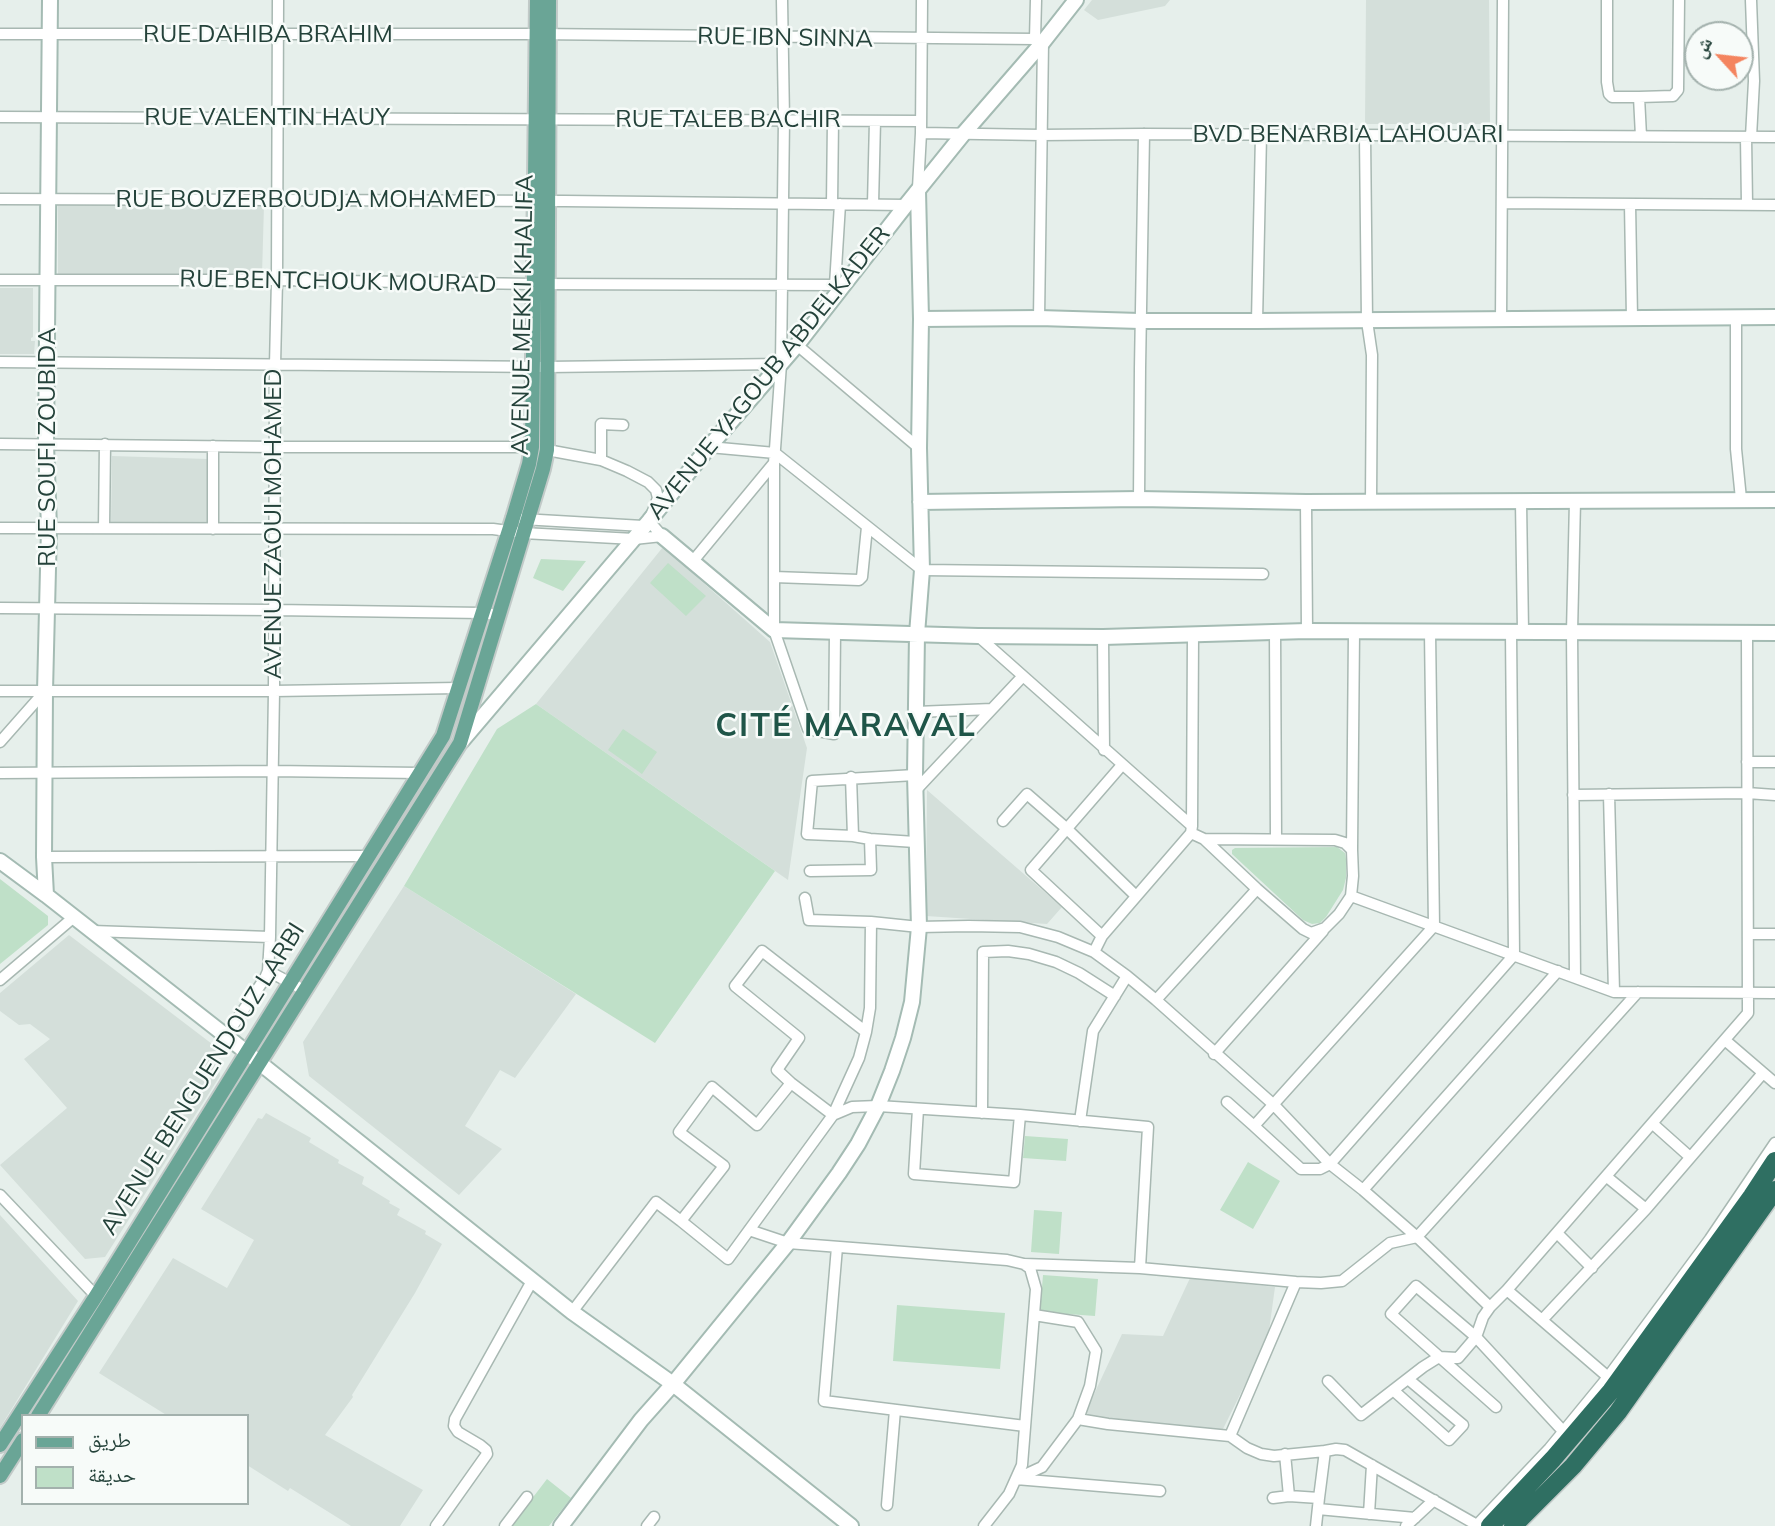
<!DOCTYPE html>
<html>
<head>
<meta charset="utf-8">
<style>
  body { margin:0 }
  #map { position:relative; width:1775px; height:1526px; overflow:hidden; background:#e6efeb; font-family:Mulish,"Noto Naskh Arabic",sans-serif }
  canvas { display:block }
  .legend { position:absolute; left:21px; top:1414px; width:228px; height:91px; box-sizing:border-box; background:#f7fbf9; border:2px solid #a3b1ad; margin:0; padding:9px 12px; list-style:none; font-size:21px; color:#24423a }
  .legend li { display:flex; align-items:center; gap:14px; height:35px }
  .legend b { width:35px; border:2px solid #a3b1ad }
  .north { position:absolute; left:1684px; top:21px; width:70px; height:70px; box-sizing:border-box; background:#f7fbf9; border:2px solid #a3b1ad; border-radius:50%; rotate:297deg; font-size:19px; font-weight:700; line-height:28px; text-align:center; color:#24423a }
  .north::after { content:''; display:block; margin:auto; width:24px; height:32px; background:#f4845f; clip-path:polygon(50% 0,100% 100%,50% 72%,0 100%) }
</style>
</head>
<body>
<div id="map">
<canvas width="1775" height="1526"></canvas>
<ul class="legend">
<li><b style="height:9px;background:#6aa596"></b>طريق</li>
<li><b style="height:19px;background:#bfe0c8"></b>حديقة</li>
</ul>
<div class="north">ش</div>
</div>
<script>
const context = document.querySelector('canvas').getContext('2d');
context.lineJoin = 'round';
function fillPath(path, color) {
  context.fillStyle = color;
  context.fill(path, 'evenodd');
}
function shape(rows) {
  const path = new Path2D();
  for (const r of rows) {
    path.moveTo(r[0], r[1]);
    for (let i = 2; i < r.length; i += 2) path.lineTo(r[i], r[i + 1]);
  }
  return path;
}
function stroke(path, color, width, dash) {
  context.strokeStyle = color;
  context.lineWidth = width;
  context.lineCap = dash ? 'butt' : 'round';
  context.setLineDash(dash || []);
  context.stroke(path);
}
function write(font, color, halo, rows, align = 'center') {
  context.font = font + ' Mulish,sans-serif';
  context.lineWidth = 5;
  context.setLineDash([]);
  context.textBaseline = 'middle';
  context.strokeStyle = halo;
  context.fillStyle = color;
  for (const [text, x, y, turn = 0] of rows) {
    context.save();
    context.translate(x, y);
    context.rotate((+turn || 0) * Math.PI / 180);
    context.textAlign = isNaN(turn) ? turn : align;
    if (halo) context.strokeText(text, 0, 0);
    context.fillText(text, 0, 0);
    context.restore();
  }
}
fillPath(shape([
  [1092,0,1170,0,1165,6,1098,20,1084,10],
  [1366,0,1489,0,1490,124,1365,124],
  [58,205,264,205,262,275,58,274],
  [0,288,33,288,33,337,31,338,31,341,35,341,34,354,0,354],
  [112,456,208,459,207,522,111,522],
  [663,547,770,642,807,748,788,880,536,704],
  [927,790,1062,907,1047,924,926,916],
  [404,886,576,994,515,1078,500,1070,465,1126,502,1149,459,1195,309,1076,303,1042],
  [69,935,216,1047,220,1076,105,1257,85,1259,0,1165,67,1108,24,1059,50,1039,30,1024,19,1025,0,1011,0,993],
  [266,1113,311,1138,309,1142,339,1160,338,1163,364,1177,362,1184,390,1201,389,1203,400,1209,397,1215,426,1231,425,1234,442,1244,415,1293,352,1395,353,1397,325,1435,423,1490,400,1526,351,1526,290,1488,288,1491,247,1465,247,1416,168,1416,99,1373,173,1258,227,1288,254,1240,201,1209,258,1118,262,1119],
  [0,1215,78,1301,0,1428],
  [1190,1278,1275,1287,1268,1338,1222,1431,1083,1418,1122,1334,1163,1336]
]), '#d4dfda');
fillPath(shape([
  [541,559,586,561,563,591,533,578],
  [668,563,706,596,686,616,650,583],
  [536,704,775,871,655,1043,404,886,497,729],
  [623,729,657,752,642,774,608,750],
  [1337,847,1345,853,1346,859,1346,878,1343,890,1326,917,1320,923,1312,924,1303,920,1232,854,1232,850,1235,848],
  [0,879,48,916,48,925,0,964],
  [1025,1136,1068,1139,1066,1161,1023,1158],
  [1248,1162,1280,1181,1253,1229,1220,1210],
  [1034,1210,1062,1212,1059,1254,1031,1252],
  [1043,1275,1098,1279,1095,1316,1040,1312],
  [897,1305,1005,1313,1000,1369,893,1361],
  [547,1479,571,1498,549,1526,511,1526]
]), '#bfe0c8');
const street = shape([
  [782,0,784,119,781,364,774,463,774,630,808,729,834,734,835,632],
  [1036,0,1035,39,1043,42,1039,318],
  [1607,0,1607,82,1609,94,1612,97,1639,97],
  [0,34,536,34,1035,39],
  [0,117,921,121],
  [921,133,1041,135,1144,134,1775,137],
  [1365,136,1367,321,1372,355,1371,501],
  [1641,136,1639,97,1673,96,1678,90,1679,0],
  [1746,137,1747,204],
  [1751,137,1754,81,1751,0],
  [918,188,921,133,922,0],
  [0,199,565,201,906,205],
  [1502,203,1775,205],
  [832,204,833,120],
  [873,204,875,121],
  [1630,204,1632,318],
  [0,280,277,280,534,284,843,285],
  [835,285,840,204],
  [1736,317,1736,449,1741,499],
  [1257,321,1261,135],
  [1501,321,1503,0],
  [797,345,919,448],
  [0,362,547,367,781,364],
  [0,444,275,447,532,447],
  [709,447,775,453,922,570,1263,574],
  [547,450,601,460,627,471,648,482,656,490,658,498,649,521,662,536],
  [601,460,601,424,623,425],
  [1139,499,1140,368,1144,134],
  [1306,502,1307,631],
  [1521,502,1523,631],
  [522,519,643,526],
  [0,528,493,529,523,533,634,539,662,536],
  [104,528,105,444],
  [213,529,213,446],
  [693,561,774,463],
  [774,577,859,580,862,577,867,527],
  [0,608,274,610,483,613,498,615],
  [1275,631,1276,839],
  [1430,632,1434,926,1254,1126,1301,1169,1320,1169,1330,1164,1514,955,1511,632],
  [978,636,1192,826,1191,833,1204,839,1335,840,1345,843,1352,850,1353,876,1351,896,1339,914,1325,928,1311,933,1303,929,1257,889,1204,839],
  [1103,637,1104,750],
  [0,691,274,691,458,688],
  [916,712,992,709],
  [0,742,45,691],
  [1747,762,1775,762],
  [0,773,272,771,420,773],
  [915,775,812,781,807,834,853,836,870,839,915,842],
  [851,777,853,836],
  [915,791,1023,676],
  [1609,794,1614,992],
  [1573,795,1747,793,1775,795],
  [1003,821,1027,794,1066,828,1136,896],
  [1192,826,1193,635],
  [1352,850,1354,632],
  [44,857,368,856],
  [810,871,871,870,870,839],
  [1351,896,1614,992,1775,993],
  [805,898,809,920,871,922,919,927,969,926,1020,927,1058,937,1094,952,1127,976,1156,1000,1274,1105,1330,1164,1363,1190,1417,1237,1490,1307],
  [92,931,270,937],
  [1748,934,1775,934],
  [1102,936,1031,870,1122,765],
  [1094,952,1102,936,1191,833],
  [268,971,304,990],
  [1575,977,1572,632,1575,501],
  [0,980,74,917],
  [1156,1000,1257,889],
  [866,1032,762,951,735,986,799,1038,777,1070,791,1083,833,1115,852,1107,878,1106,1020,1115,1148,1127,1140,1268],
  [226,1036,265,978,268,971,270,937,274,691,275,365,277,280,278,0],
  [1726,1041,1775,1083],
  [1214,1054,1323,931],
  [1227,1102,1254,1126],
  [918,1109,914,1174,1014,1182,1020,1115],
  [982,1113,983,952,1008,951,1029,954,1056,962,1079,973,1115,996],
  [1080,1121,1093,1031,1127,976],
  [1653,1124,1690,1157],
  [1607,1177,1646,1209],
  [1363,1190,1558,971],
  [0,1195,96,1296],
  [681,1221,728,1259,833,1115,859,1058,866,1032,870,1008,871,922],
  [749,1230,788,1243,1007,1260,1024,1264,1030,1268,1036,1289,1022,1465,1009,1494,984,1526],
  [1557,1233,1592,1268],
  [837,1247,824,1401,1025,1426],
  [1024,1264,1140,1268,1296,1282,1321,1283,1342,1281,1390,1243,1417,1237,1638,992],
  [1507,1290,1608,1377],
  [572,1312,656,1202,681,1221,724,1166,679,1132,712,1087,757,1125,791,1083],
  [1034,1315,1078,1322,1096,1351,1090,1386,1078,1419,1042,1467,1016,1479,1160,1491],
  [1542,1320,1646,1209,1763,1073],
  [1328,1381,1361,1415,1423,1367,1439,1357,1458,1358,1476,1337,1483,1317,1490,1307,1507,1290,1748,1013,1747,633],
  [1393,1390,1449,1440,1463,1425,1408,1379],
  [1496,1407,1391,1314,1416,1286,1476,1337,1563,1431],
  [1078,1419,1108,1424,1230,1436,1296,1282],
  [1230,1436,1247,1448,1261,1454,1274,1456,1325,1451],
  [1285,1454,1289,1496],
  [1273,1498,1289,1496,1319,1498,1316,1526],
  [1319,1498,1325,1451,1336,1449,1345,1450,1477,1525],
  [887,1505,895,1410],
  [1318,1509,1415,1518],
  [1369,1514,1372,1465],
  [436,1526,487,1454,486,1450,480,1445,458,1432,454,1426,455,1419,532,1281],
  [505,1526,527,1497],
  [647,1526,654,1517],
  [1406,1526,1434,1500],
  [1476,1526,1549,1449,1608,1377,1710,1239,1775,1143]
]);
const secondary = shape([
  [921,319,1039,318,1140,321,1257,321,1775,317],
  [920,502,1139,499,1306,502,1775,500],
  [662,536,774,630,978,636,1103,637,1307,631,1775,633],
  [461,742,649,521,709,447,797,345,906,205,964,133,1043,42,1076,0],
  [0,861,46,895,226,1036,572,1312,673,1384,851,1526],
  [46,895,44,857,45,691,49,528,46,444,50,0],
  [561,1526,641,1420,673,1384,788,1243,839,1173,858,1144,878,1106,892,1071,903,1038,912,1002,919,927,915,775,917,634,922,570,919,448,921,319,918,191]
]);
const primary = shape([
  [38,1416,460,743,543,469,547,450,549,0],
  [0,1445,96,1296,443,736,513,518,529,464,532,447,537,0],
  [0,1476,23,1440]
]);
const highway = shape([
  [1490,1526,1553,1459,1611,1391,1752,1196,1775,1161],
  [1513,1526,1573,1466,1618,1412,1775,1190]
]);
stroke(street, '#a8b8b2', 13);
stroke(secondary, '#a4bbb3', 18);
stroke(primary, '#c2cac8', 18);
stroke(highway, '#c2cac8', 21);
stroke(street, '#fff', 10);
stroke(secondary, '#fff', 14);
stroke(primary, '#6aa596', 14);
stroke(highway, '#2f6f62', 18);
write('24px', '#24423a', '#f7fbf9', [
  ["RUE DAHIBA BRAHIM",268,35],
  ["RUE IBN SINNA",785,38,1],
  ["RUE VALENTIN HAUY",267,118],
  ["RUE TALEB BACHIR",728,120],
  ["BVD BENARBIA LAHOUARI",1348,135],
  ["RUE BOUZERBOUDJA MOHAMED",306,200],
  ["RUE BENTCHOUK MOURAD",338,282,1],
  ["AVENUE MEKKI KHALIFA",523,315,-89],
  ["AVENUE YAGOUB ABDELKADER",769,373,-51],
  ["RUE SOUFI ZOUBIDA",48,447,-90],
  ["AVENUE ZAOUI MOHAMED",274,524,-90],
  ["AVENUE BENGUENDOUZ LARBI",203,1079,-58]
]);
context.letterSpacing = '2px';
write('bold 32px', '#1f5548', '#f7fbf9', [
  ["CITÉ MARAVAL",846,726]
]);
context.letterSpacing = '0px';
</script>
</body>
</html>
